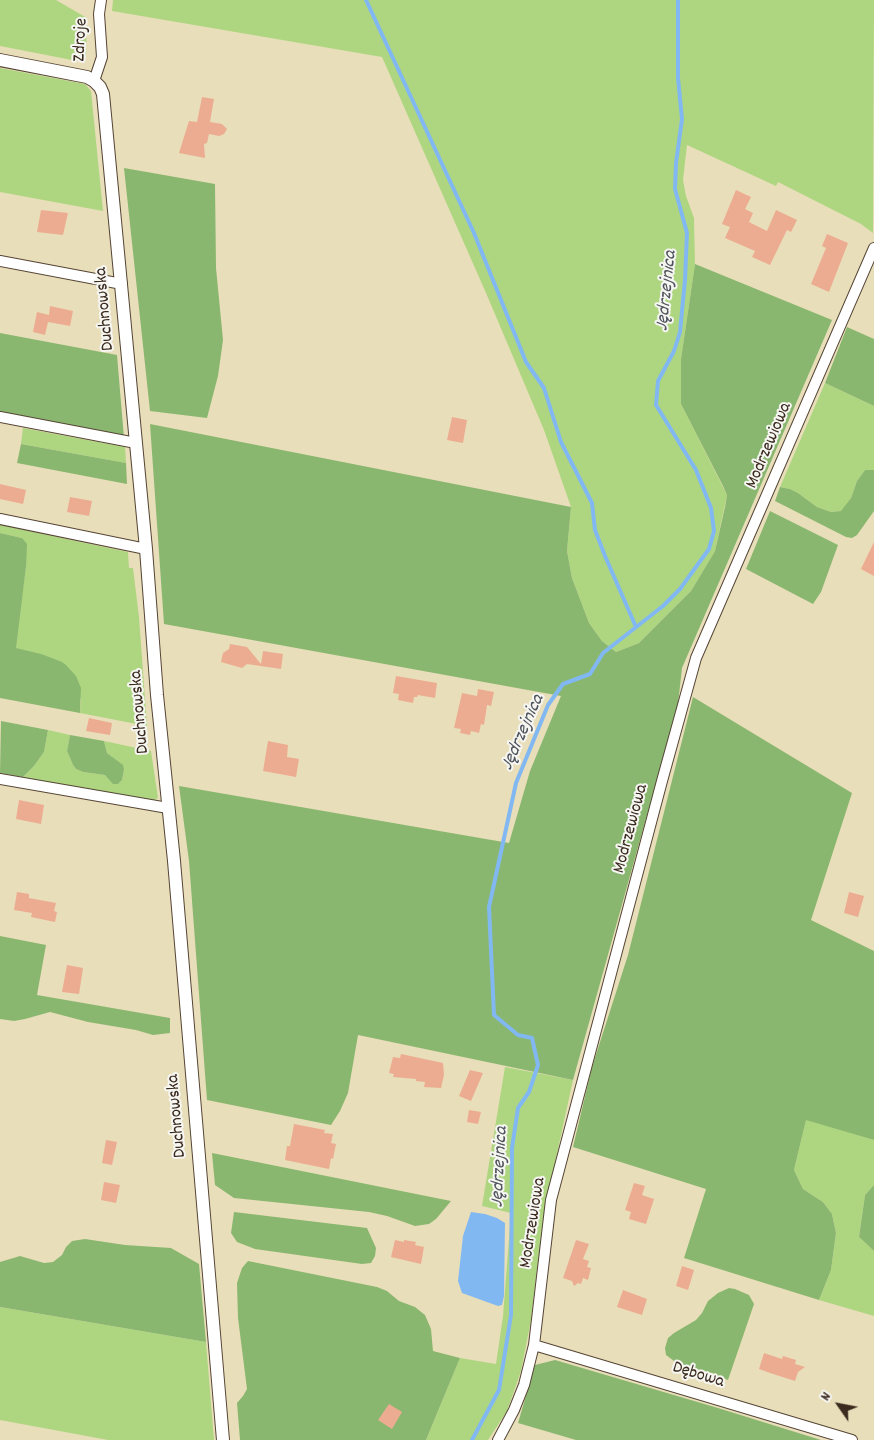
<!DOCTYPE html>
<html>
<head>
<meta charset="utf-8">
<style>
  body { margin:0 }
  #map { position:relative; width:874px; height:1440px; overflow:hidden; background:#e9deba; font-family:Dekko,sans-serif }
  canvas { display:block }
  .north { position:absolute; left:814px; top:1380px; width:50px; height:50px; -webkit-text-stroke:4px #f6f6f2; paint-order:stroke; rotate:303deg; font-size:14px; font-weight:700; line-height:20px; text-align:center; color:#3b2a1e }
  .north::after { content:''; display:block; margin:auto; width:18px; height:22px; background:#3b2a1e; clip-path:polygon(50% 0,100% 100%,50% 72%,0 100%) }
</style>
</head>
<body>
<div id="map">
<canvas width="874" height="1440"></canvas>
<div class="north">N</div>
</div>
<script>
const context = document.querySelector('canvas').getContext('2d');
context.lineJoin = 'round';
function fillPath(path, color) {
  context.fillStyle = color;
  context.fill(path, 'evenodd');
}
function shape(rows) {
  const path = new Path2D();
  for (const r of rows) {
    path.moveTo(r[0], r[1]);
    for (let i = 2; i < r.length; i += 2) path.lineTo(r[i], r[i + 1]);
  }
  return path;
}
function stroke(path, color, width, dash) {
  context.strokeStyle = color;
  context.lineWidth = width;
  context.lineCap = dash ? 'butt' : 'round';
  context.setLineDash(dash || []);
  context.stroke(path);
}
function write(font, color, halo, rows, align = 'center') {
  context.font = font + ' Dekko,sans-serif';
  context.lineWidth = 4;
  context.setLineDash([]);
  context.textBaseline = 'middle';
  context.strokeStyle = halo;
  context.fillStyle = color;
  for (const [text, x, y, turn = 0] of rows) {
    context.save();
    context.translate(x, y);
    context.rotate((+turn || 0) * Math.PI / 180);
    context.textAlign = isNaN(turn) ? turn : align;
    if (halo) context.strokeText(text, 0, 0);
    context.fillText(text, 0, 0);
    context.restore();
  }
}
fillPath(shape([
  [0,0,56,0,87,18,86,55,77,61,0,46],
  [113,0,874,0,873,233,861,224,778,182,776,186,687,145,683,180,686,196,694,218,695,264,681,359,681,404,727,495,715,551,691,591,639,643,616,652,602,641,589,623,572,578,567,551,571,507,544,430,486,293,382,57,112,11],
  [0,68,85,84,91,91,103,211,0,192],
  [825,383,874,406,874,470,865,470,857,481,851,498,842,511,831,512,817,507,798,493,790,489,780,487],
  [23,428,125,447,126,463,21,444],
  [0,525,128,552,129,568,133,568,139,617,147,726,80,713,81,699,60,661,15,648,26,567,22,538,0,533],
  [48,730,70,735,67,751,73,765,76,769,83,772,105,775,118,784,122,780,124,770,117,761,107,753,104,741,151,751,158,798,152,801,23,777,34,766,44,752],
  [505,1067,573,1080,543,1218,531,1320,521,1371,507,1411,488,1440,426,1440,460,1358,496,1364,503,1316,511,1213,482,1206],
  [806,1119,874,1140,874,1185,865,1195,859,1237,874,1251,874,1316,819,1300,831,1270,836,1233,832,1214,823,1202,803,1189,794,1170],
  [0,1307,206,1342,214,1440,108,1440,0,1420]
]), '#aed681');
fillPath(shape([
  [124,168,215,184,216,268,223,340,218,376,207,418,150,411],
  [695,264,832,320,682,668,678,704,573,1080,358,1035,348,1093,340,1111,331,1125,207,1100,189,861,179,786,509,843,530,771,561,696,164,624,150,424,571,507,567,551,572,578,589,623,602,641,616,652,639,643,691,591,715,551,725,507,727,495,723,486,681,404,681,359],
  [847,327,874,339,874,406,825,383],
  [0,333,117,355,124,438,0,414],
  [21,444,126,463,127,484,17,463],
  [865,470,874,470,874,511,857,535,852,538,846,537,775,501,780,487,790,489,798,493,817,507,831,512,841,511,851,498,857,481],
  [770,511,838,545,821,592,813,604,746,569],
  [0,533,22,538,27,544,26,567,16,648,41,654,60,661,65,664,76,676,81,688,80,713,0,698],
  [693,697,852,793,811,920,874,951,874,1140,806,1120,794,1170,803,1189,823,1202,832,1214,836,1233,831,1270,819,1300,684,1258,706,1189,573,1147,592,1067,628,955],
  [1,721,48,730,44,752,34,766,23,777,0,773],
  [70,735,104,741,107,753,123,765,124,770,122,780,118,784,113,784,105,775,83,772,76,769,73,765,67,751],
  [0,936,46,945,37,995,170,1018,170,1033,153,1035,136,1030,88,1022,50,1012,25,1019,14,1021,0,1019],
  [212,1153,451,1201,436,1219,429,1224,415,1226,387,1216,369,1212,234,1198,215,1185],
  [874,1185,874,1251,859,1237,865,1195],
  [234,1212,367,1228,376,1248,375,1256,371,1263,362,1264,255,1249,237,1242,231,1233],
  [85,1239,125,1245,171,1248,199,1264,206,1342,0,1307,0,1262,20,1256,44,1263,53,1262,62,1255,66,1247,72,1241],
  [248,1261,377,1287,387,1291,399,1301,415,1307,425,1315,431,1329,433,1351,460,1358,426,1440,240,1440,237,1403,243,1396,247,1389,238,1318,237,1283,242,1268],
  [729,1288,735,1289,749,1295,754,1304,728,1380,712,1373,678,1364,666,1355,665,1348,668,1338,674,1333,696,1320,702,1313,708,1301,718,1293],
  [555,1360,718,1408,821,1440,576,1440,518,1423,535,1365]
]), '#8ab76f');
fillPath(shape([
  [471,1212,485,1214,497,1218,505,1223,504,1296,502,1305,498,1306,462,1293,458,1281,463,1236]
]), '#82b8f1');
stroke(shape([
  [366,0,474,233,526,362,544,388,561,442,592,503,595,530,605,556,636,627],
  [472,1440,499,1390,511,1315,512,1148,518,1108,529,1092,538,1065,532,1038,518,1035,494,1015,489,907,516,783,548,705,563,684,590,674,603,653,663,606,680,589,709,549,714,531,711,508,696,470,656,405,658,381,674,351,680,332,685,280,687,233,675,189,676,163,682,119,678,78,678,0]
]), '#82b8f1', 4);
fillPath(shape([
  [202,97,214,99,210,122,222,124,227,129,224,134,219,136,209,134,207,143,204,144,205,158,179,153,189,121,197,122],
  [736,190,751,197,745,209,753,213,749,222,767,231,776,210,797,220,791,232,787,230,770,265,752,257,755,251,725,238,730,227,722,224],
  [41,210,68,213,63,235,37,232],
  [827,234,848,243,829,292,811,284,826,248,822,246],
  [50,306,73,311,70,326,48,322,45,335,33,332,37,312,49,315],
  [452,417,467,420,463,443,447,440],
  [0,484,26,490,23,504,0,499],
  [70,497,92,501,89,516,67,512],
  [874,542,874,576,861,569],
  [230,644,247,647,261,664,263,651,283,654,281,669,247,664,242,668,221,662,223,653,229,649],
  [396,676,437,683,435,698,418,695,417,697,414,697,413,703,398,700,399,694,393,693],
  [478,689,494,692,491,706,487,705,484,725,481,724,479,733,471,731,470,735,460,733,461,729,454,728,462,693,477,696],
  [89,718,112,723,110,735,86,731],
  [268,741,288,745,287,757,299,759,296,777,263,771],
  [19,800,44,805,41,824,16,819],
  [17,892,29,894,29,898,56,903,54,911,57,912,55,922,31,917,32,913,14,910],
  [849,892,864,896,858,917,844,913],
  [67,965,83,968,79,994,62,992],
  [401,1054,443,1063,444,1075,441,1088,424,1087,425,1082,416,1081,416,1079,393,1077,394,1074,389,1073,393,1057,400,1058],
  [470,1070,483,1073,471,1101,459,1096],
  [469,1110,481,1112,478,1124,467,1122],
  [294,1124,325,1130,324,1133,333,1134,331,1143,336,1144,333,1159,331,1158,329,1169,285,1160,287,1146,290,1146],
  [106,1140,117,1142,112,1165,102,1163],
  [104,1182,120,1185,116,1203,101,1200],
  [634,1183,645,1186,642,1195,654,1199,646,1224,629,1219,631,1212,625,1210],
  [395,1240,404,1242,404,1240,416,1242,415,1245,424,1247,421,1264,391,1257],
  [576,1240,589,1244,583,1259,589,1261,587,1267,591,1268,588,1280,583,1278,581,1284,578,1283,574,1286,572,1281,563,1278],
  [682,1266,694,1270,688,1290,676,1286],
  [623,1290,647,1299,642,1315,617,1307],
  [764,1353,782,1359,783,1356,796,1360,795,1364,805,1367,798,1372,795,1381,770,1373,759,1369],
  [389,1404,402,1412,392,1429,378,1420]
]), '#ecac91');
const minor = shape([
  [94,81,102,57,99,14,101,0],
  [0,261,122,284],
  [0,417,136,443],
  [0,519,146,549],
  [0,779,168,808],
  [534,1345,852,1440],
  [498,1440,514,1410,524,1385,534,1345,551,1200,662,781,696,658,874,248]
]);
const tertiary = shape([
  [0,60,87,77,94,81,100,87,103,94,146,549,157,695,174,861,223,1440]
]);
stroke(minor, '#554535', 12);
stroke(tertiary, '#554535', 14);
stroke(minor, '#fff', 10);
stroke(tertiary, '#fff', 12);
write('18px', '#3b2a1e', '#f6f6f2', [
  ["Zdroje",82,40,-87],
  ["Duchnowska",106,309,-95],
  ["Modrzewiowa",770,446,-67],
  ["Duchnowska",141,712,-95],
  ["Modrzewiowa",632,829,-75],
  ["Duchnowska",178,1116,-95],
  ["Modrzewiowa",534,1223,-81],
  ["Dębowa",698,1376,17]
]);
write('italic 19px', '#50555d', '#f6f6f2', [
  ["Jędrzejnica",668,291,-84],
  ["Jędrzejnica",524,733,-66],
  ["Jędrzejnica",501,1167,-87]
]);
</script>
</body>
</html>
